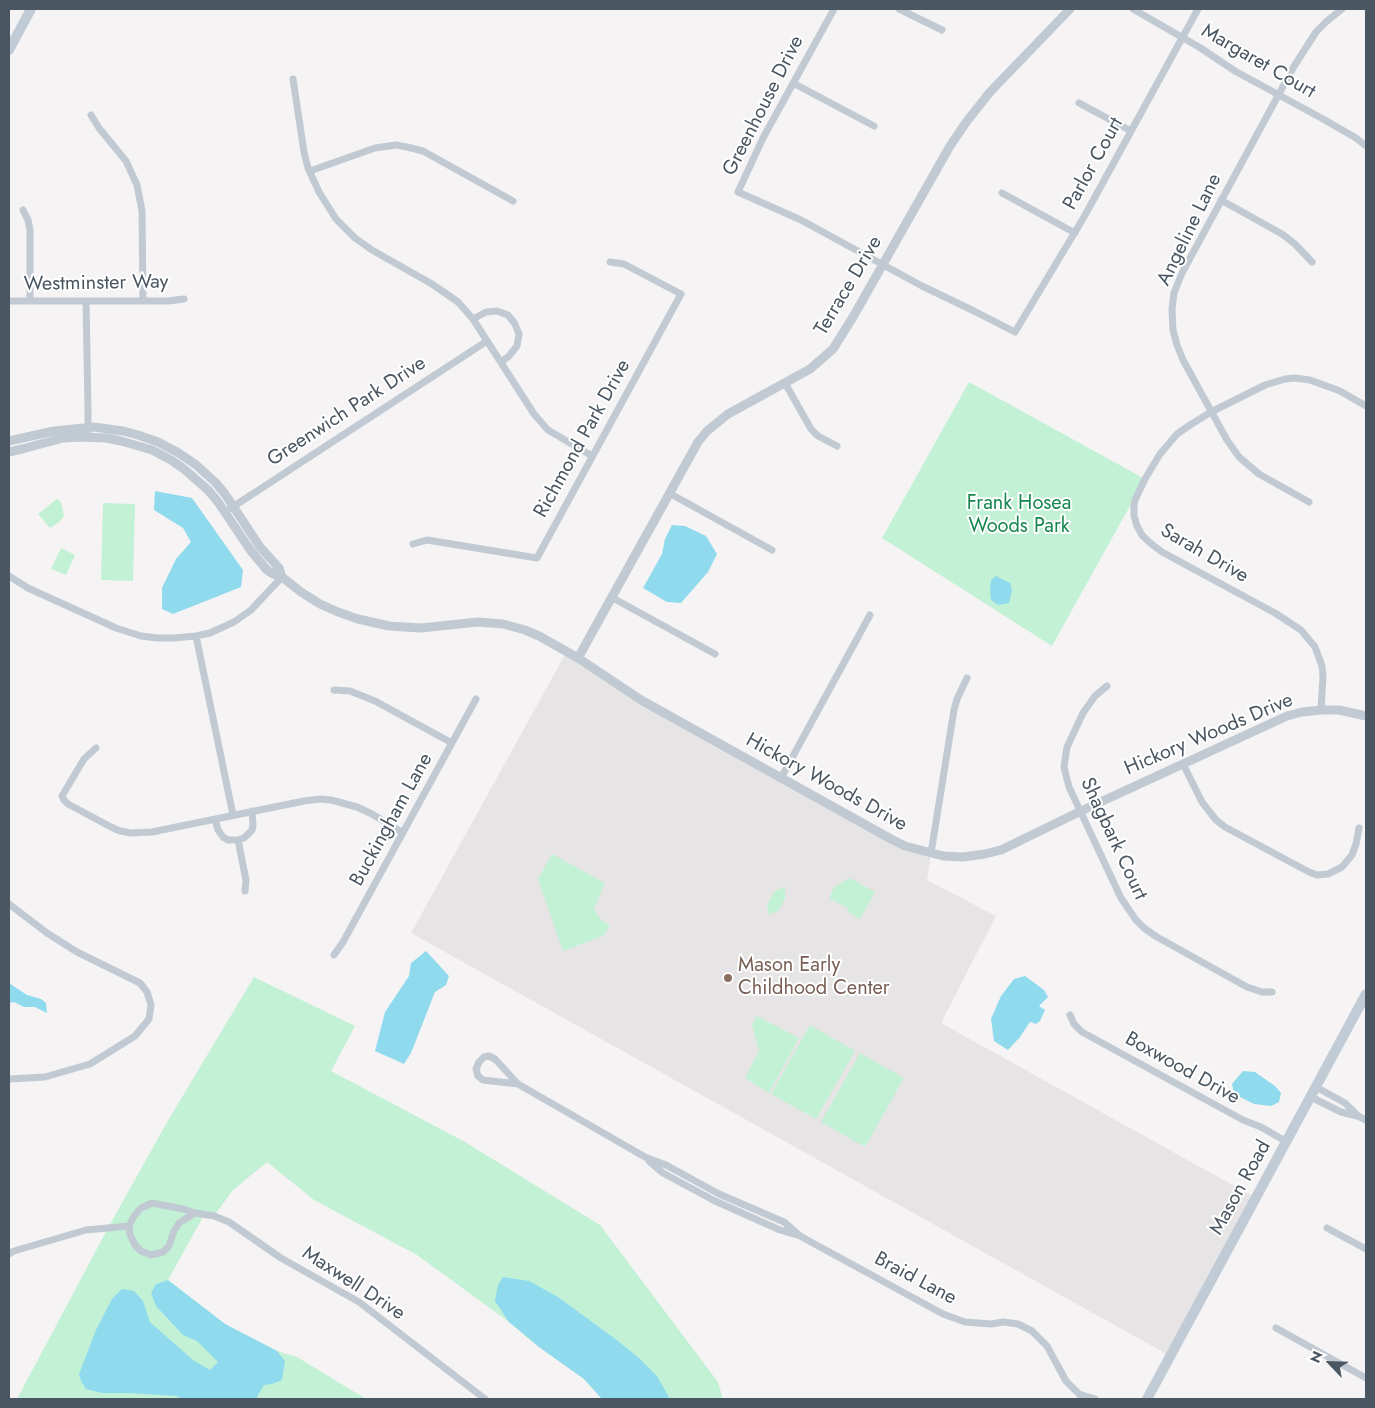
<!DOCTYPE html>
<html>
<head>
<meta charset="utf-8">
<style>
  body { margin:0 }
  #map { position:relative; width:1375px; height:1408px; overflow:hidden; background:#f5f3f3; font-family:Jost,sans-serif }
  canvas { display:block }
  .frame { position:absolute; inset:0; border:10px solid #4a5661; pointer-events:none }
  .north { position:absolute; left:1305px; top:1338px; width:50px; height:50px; -webkit-text-stroke:4px #fff; paint-order:stroke; rotate:294deg; font-size:14px; font-weight:700; line-height:20px; text-align:center; color:#4a5661 }
  .north::after { content:''; display:block; margin:auto; width:18px; height:22px; background:#4a5661; clip-path:polygon(50% 0,100% 100%,50% 72%,0 100%) }
</style>
</head>
<body>
<div id="map">
<canvas width="1375" height="1408"></canvas>
<div class="frame"></div>
<div class="north">N</div>
</div>
<script>
const context = document.querySelector('canvas').getContext('2d');
context.lineJoin = 'round';
function fillPath(path, color) {
  context.fillStyle = color;
  context.fill(path, 'evenodd');
}
function shape(rows) {
  const path = new Path2D();
  for (const r of rows) {
    path.moveTo(r[0], r[1]);
    for (let i = 2; i < r.length; i += 2) path.lineTo(r[i], r[i + 1]);
  }
  return path;
}
function stroke(path, color, width, dash) {
  context.strokeStyle = color;
  context.lineWidth = width;
  context.lineCap = dash ? 'butt' : 'round';
  context.setLineDash(dash || []);
  context.stroke(path);
}
function write(font, color, halo, rows, align = 'center') {
  context.font = font + ' Jost,sans-serif';
  context.lineWidth = 4;
  context.setLineDash([]);
  context.textBaseline = 'middle';
  context.strokeStyle = halo;
  context.fillStyle = color;
  for (const [text, x, y, turn = 0] of rows) {
    context.save();
    context.translate(x, y);
    context.rotate((+turn || 0) * Math.PI / 180);
    context.textAlign = isNaN(turn) ? turn : align;
    if (halo) context.strokeText(text, 0, 0);
    context.fillText(text, 0, 0);
    context.restore();
  }
}
fillPath(shape([
  [567,651,628,692,891,839,931,853,927,880,996,916,941,1023,1256,1198,1170,1356,411,933]
]), '#e6e4e5');
fillPath(shape([
  [969,382,1145,479,1052,646,882,538],
  [57,499,61,502,64,516,59,522,50,528,38,514],
  [103,503,135,504,133,581,101,580],
  [61,548,75,555,66,575,51,569],
  [552,854,605,883,594,909,601,920,610,925,603,936,563,951,538,879],
  [850,878,875,892,860,919,848,912,849,909,829,898,834,887],
  [785,886,785,899,778,911,769,915,767,905,774,892],
  [254,977,355,1026,331,1071,465,1142,600,1225,718,1382,723,1399,602,1399,584,1379,539,1347,509,1322,417,1255,314,1200,267,1162,233,1190,214,1216,204,1215,168,1280,225,1324,277,1351,297,1357,366,1399,17,1399,108,1228,166,1124],
  [757,1016,799,1038,769,1093,745,1078,759,1051,752,1025],
  [810,1025,855,1051,816,1119,771,1094],
  [860,1053,904,1078,865,1147,821,1122]
]), '#c3f1d5');
fillPath(shape([
  [155,491,192,498,243,570,241,587,173,614,162,609,162,588,176,559,191,542,183,528,154,510],
  [672,525,685,526,706,536,717,554,708,572,681,603,667,602,643,588,662,554,665,539],
  [996,576,1010,583,1012,590,1009,603,998,605,991,600,990,590,991,580],
  [426,951,449,976,446,985,435,992,411,1053,404,1064,375,1051,385,1012,409,976,411,963],
  [1025,976,1044,990,1048,997,1039,1006,1045,1010,1040,1021,1036,1024,1030,1022,1020,1037,1008,1050,994,1041,991,1019,1001,996,1014,979],
  [9,983,27,995,41,999,46,1003,47,1013,35,1007,24,1007,14,1002,9,1003],
  [1243,1071,1255,1072,1275,1086,1281,1093,1279,1102,1271,1106,1254,1104,1234,1094,1232,1084],
  [503,1277,529,1281,558,1297,618,1341,639,1358,657,1376,670,1399,602,1399,584,1379,539,1347,509,1322,495,1301,498,1285],
  [168,1280,225,1324,277,1351,285,1361,282,1380,272,1384,264,1385,258,1395,257,1399,183,1399,176,1396,128,1393,102,1393,86,1389,81,1381,79,1374,96,1330,112,1299,122,1289,134,1291,143,1301,150,1322,193,1360,210,1370,218,1362,197,1341,183,1335,156,1306,151,1293,156,1284]
]), '#90daee');
stroke(shape([
  [834,9,763,138,738,192,801,220,922,286,974,311,1015,332,1084,217,1198,9],
  [899,9,942,30],
  [1133,9,1199,47,1235,71,1323,119,1356,138,1366,146],
  [293,79,304,152,308,168,319,192,336,219,355,238,372,250,432,284,458,302,473,319,534,414,548,430,592,456],
  [793,83,874,126],
  [1079,103,1131,131],
  [91,115,99,128,126,161,137,185,142,211,143,301],
  [310,171,375,148,396,145,407,147,423,151,513,201],
  [1002,193,1075,233],
  [1221,200,1282,234,1295,244,1312,262],
  [23,210,28,220,30,230,30,301],
  [9,301,168,301,184,299],
  [86,301,88,410,88,432],
  [473,319,486,312,497,311,508,315,515,324,519,334,517,346,509,356,501,362],
  [785,383,811,429,818,436,837,446],
  [669,493,772,550],
  [1309,502,1259,474,1239,457,1227,440,1183,360,1177,345,1173,330,1172,309,1174,293,1182,273,1293,68,1316,32,1327,21,1342,9],
  [225,512,487,341],
  [413,544,427,540,537,558,681,294,624,264,610,262],
  [9,576,28,588,116,628,141,636,157,638,173,638,196,636,210,633,234,622,251,610,282,577],
  [611,597,715,654],
  [196,636,233,815],
  [1107,686,1095,696,1083,713,1067,747,1064,767,1069,787,1121,898,1136,920,1144,928,1157,937,1247,987,1262,992,1272,992],
  [334,690,350,691,375,701,452,743],
  [1321,710,1323,677,1322,666,1315,647,1301,630,1275,613,1162,552,1149,542,1142,535,1137,526,1134,516,1134,505,1135,500,1145,479,1160,454,1177,434,1190,425,1211,412,1265,385,1285,379,1295,378,1310,380,1340,391,1366,406],
  [96,748,84,759,62,796,64,800,68,804,111,827,120,831,131,833,152,832,304,801,320,799,331,800,357,807,372,814,403,833],
  [1183,764,1202,802,1216,820,1225,827,1309,872,1317,875,1328,874,1342,867,1352,855,1356,844,1359,828],
  [781,778,870,615],
  [215,819,218,830,223,837,228,840,238,840,244,838,252,830,253,825,252,811],
  [238,840,246,880,245,891],
  [931,853,954,710,957,699,967,678],
  [9,904,47,933,77,952,140,983,147,992,151,1005,149,1019,135,1036,90,1064,45,1077,9,1079],
  [334,955,343,942,476,699],
  [1070,1015,1074,1024,1082,1032,1243,1120,1261,1127,1287,1142],
  [518,1084,483,1080,478,1076,476,1069,479,1062,484,1057,489,1056,495,1059,518,1084,645,1157,666,1165,719,1194,784,1222,800,1236,943,1314,965,1322,991,1324,1003,1322,1018,1324,1032,1331,1047,1346,1066,1381,1084,1399],
  [1316,1087,1345,1103,1358,1116,1366,1120],
  [1311,1097,1341,1112,1357,1116],
  [649,1161,663,1173,715,1201,780,1230,797,1235],
  [195,1213,179,1223,174,1231,169,1246,163,1252,151,1255,141,1251,135,1245,130,1235,129,1226,134,1216,141,1208,152,1203,183,1209,195,1213,214,1216,229,1222,281,1258,359,1302,485,1399],
  [1327,1228,1366,1249],
  [9,1254,14,1251,86,1230,129,1226],
  [1276,1328,1366,1378],
  [1079,1394,1095,1399]
]), '#c1cad2', 7);
stroke(shape([
  [9,441,54,431,94,427,123,431,138,435,158,442,177,452,195,464,215,482,225,494,260,547,279,568,282,577],
  [9,452,22,449,63,438,81,437,106,438,121,441,152,450,171,460,184,469,208,490,218,502,251,551,267,570,273,574,282,577,301,592,320,604,338,612,358,619,389,626,421,628,478,622,503,624,525,630,539,636,578,658,641,700,891,839,905,846,943,856,963,857,985,854,1001,850,1081,811,1287,716,1302,712,1321,710,1339,710,1366,716],
  [578,658,698,442,707,431,728,414,810,369,833,349,853,317,950,146,967,121,990,92,1070,9]
]), '#c1cad2', 9);
stroke(shape([
  [9,50,31,9],
  [1147,1399,1366,994]
]), '#c1cbd6', 10);
for (const [x, y, r, color] of [
  [728,978,5,"#8d6e63"]
]) {
  const dot = new Path2D();
  dot.arc(x, y, r, 0, 2 * Math.PI);
  context.fillStyle = color;
  context.fill(dot);
  stroke(dot, '#fff', 2);
}
write('20px', '#4a5661', '#fff', [
  ["Margaret Court",1258,62,30],
  ["Greenhouse Drive",764,106,-63],
  ["Parlor Court",1094,164,-61],
  ["Angeline Lane",1190,230,-64],
  ["Westminster Way",96,284,-1],
  ["Terrace Drive",849,286,-59],
  ["Greenwich Park Drive",347,412,-33],
  ["Richmond Park Drive",583,439,-61],
  ["Sarah Drive",1204,554,30],
  ["Hickory Woods Drive",1209,735,-23],
  ["Hickory Woods Drive",826,783,29],
  ["Buckingham Lane",392,820,-61],
  ["Shagbark Court",1113,839,65],
  ["Boxwood Drive",1182,1069,29],
  ["Mason Road",1241,1188,-61],
  ["Braid Lane",915,1279,28],
  ["Maxwell Drive",353,1284,33]
]);
write('20px', '#17864f', '#fff', [
  ["Frank Hosea",1019,504],
  ["Woods Park",1019,527]
]);
write('20px', '#785e54', '#fff', [
  ["Mason Early",738,966],
  ["Childhood Center",738,989]
], 'left');
</script>
</body>
</html>
